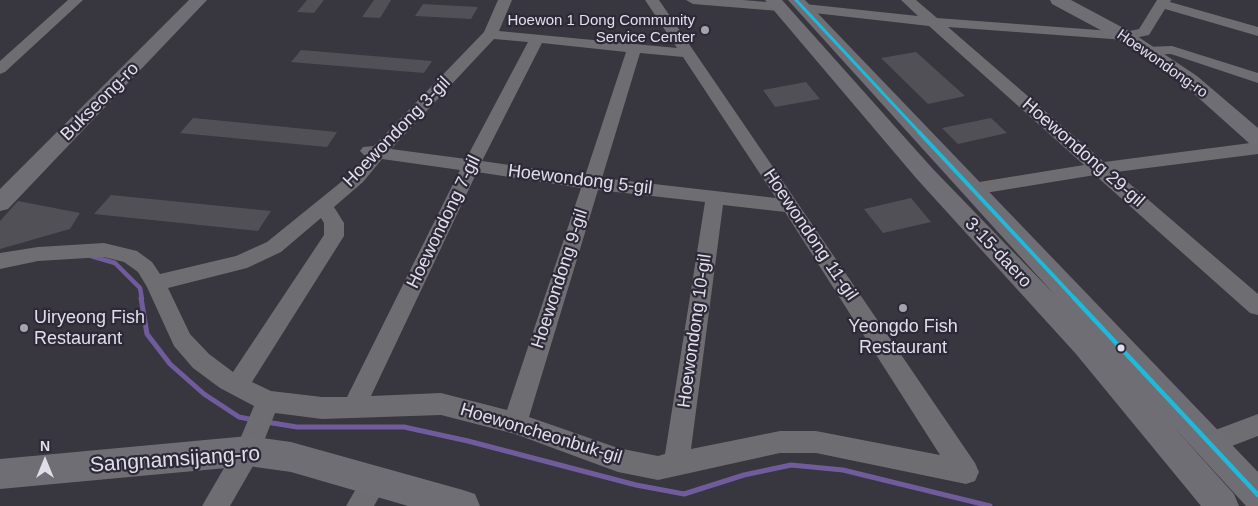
<!DOCTYPE html>
<html>
<head>
<meta charset="utf-8">
<style>
  body { margin:0 }
  #map { position:relative; width:1258px; height:506px; overflow:hidden; background:#38363e; font-family:Helvetica,sans-serif }
  canvas { display:block }
  .north { position:absolute; left:20px; top:436px; width:50px; height:50px; -webkit-text-stroke:4px #2d2938; paint-order:stroke; rotate:0deg; font-size:14px; font-weight:700; line-height:20px; text-align:center; color:#e0dee8 }
  .north::after { content:''; display:block; margin:auto; width:18px; height:22px; background:#e0dee8; clip-path:polygon(50% 0,100% 100%,50% 72%,0 100%) }
</style>
</head>
<body>
<div id="map">
<canvas width="1258" height="506"></canvas>
<div class="north">N</div>
</div>
<script>
const context = document.querySelector('canvas').getContext('2d');
context.lineJoin = 'round';
function shape(rows) {
  const path = new Path2D();
  for (const r of rows) {
    path.moveTo(r[0], r[1]);
    for (let i = 2; i < r.length; i += 2) path.lineTo(r[i], r[i + 1]);
  }
  return path;
}
function stroke(path, color, width, dash) {
  context.strokeStyle = color;
  context.lineWidth = width;
  context.lineCap = dash ? 'butt' : 'round';
  context.setLineDash(dash || []);
  context.stroke(path);
}
function fillPath(path, color) {
  context.fillStyle = color;
  context.fill(path, 'evenodd');
}
function write(font, color, halo, rows, align = 'center') {
  context.font = font + ' Helvetica,sans-serif';
  context.lineWidth = 4.5;
  context.setLineDash([]);
  context.textBaseline = 'middle';
  context.strokeStyle = halo;
  context.fillStyle = color;
  for (const [text, x, y, turn = 0] of rows) {
    context.save();
    context.translate(x, y);
    context.rotate((+turn || 0) * Math.PI / 180);
    context.textAlign = isNaN(turn) ? turn : align;
    if (halo) context.strokeText(text, 0, 0);
    context.fillText(text, 0, 0);
    context.restore();
  }
}
stroke(shape([
  [91,256,115,263,140,288,142,299]
]), '#705c9c', 4.5);
stroke(shape([
  [141,298,147,334,170,364,204,394,239,417,254,420],
  [266,422,297,427,404,427,468,441,636,485,684,494,744,475,791,465,843,470,990,506]
]), '#705c9c', 5);
fillPath(shape([
  [307,0,324,0,314,13,297,12],
  [374,0,391,0,380,18,362,17],
  [423,4,478,7,471,19,415,16],
  [301,50,432,61,424,73,291,62],
  [916,52,965,96,928,104,881,58],
  [806,82,820,99,775,107,763,90],
  [193,118,337,132,327,147,180,133],
  [991,118,1007,133,958,144,942,128],
  [111,195,271,211,258,231,94,214],
  [911,198,931,222,883,233,864,209],
  [18,201,80,213,70,229,0,249,0,221]
]), '#525057');
fillPath(shape([
  [68,0,83,0,5,72,0,74,0,61,68,0],
  [498,0,512,0,499,31,677,48,645,0,659,0,975,463,979,472,975,481,966,484,816,453,780,453,658,480,618,472,515,434,441,415,322,419,275,413,257,459,230,506,202,506,238,444,254,406,220,388,193,368,174,346,147,287,138,272,124,262,104,257,38,261,0,269,0,253,38,247,104,243,137,251,152,262,160,274,236,256,267,242,351,174,365,156,360,151,363,147,374,146,484,32,498,0],
  [494,39,528,42,466,159,391,149,494,39],
  [542,43,626,52,585,176,482,161,542,43],
  [640,53,683,57,776,198,602,178,640,53],
  [382,159,460,170,347,397,322,397,271,391,252,382,344,236,344,223,334,207,363,182,382,159],
  [477,172,581,188,507,410,441,393,371,396,477,172],
  [598,190,705,202,665,454,658,456,618,448,529,417,598,190],
  [723,205,785,212,940,455,816,431,780,431,691,449,723,205],
  [321,218,324,223,324,235,233,372,209,354,190,334,168,288,247,268,281,252,321,218],
  [686,0,743,0,779,3,786,7,779,11,693,4,686,0],
  [901,0,916,0,937,18,1125,32,1139,29,1157,0,1171,0,1170,2,1258,27,1258,36,1165,9,1149,35,1125,40,948,27,1104,162,1258,142,1258,154,1116,172,1258,294,1258,315,1250,313,1095,175,973,195,967,193,964,189,967,185,973,183,1084,165,929,26,805,12,798,8,805,4,918,16,901,0],
  [1172,46,1258,73,1258,83,1171,54,1146,55,1139,51,1146,47,1172,46],
  [1258,414,1258,436,1211,454,1202,451,1199,443,1202,435,1258,414],
  [376,467,385,470,389,479,374,506,346,506,367,470,376,467]
]), '#6e6d71');
fillPath(shape([
  [189,0,207,0,8,209,0,211,0,189,189,0],
  [765,0,782,0,932,168,1054,294,788,0,805,0,1258,472,1258,506,1246,506,1171,424,1234,494,1239,506,1201,506,1076,354,916,178,765,0],
  [1050,0,1071,0,1131,32,1197,76,1258,128,1258,146,1250,144,1183,84,1119,40,1052,4,1050,0],
  [248,436,291,442,463,490,475,494,480,506,408,506,291,472,248,466,0,489,0,459,248,436]
]), '#6f6e74');
stroke(shape([
  [796,0,920,133]
]), '#20b9da', 3);
stroke(shape([
  [919,132,1075,299]
]), '#20b9da', 4);
stroke(shape([
  [1074,298,1258,495]
]), '#20b9da', 4.5);
for (const [x, y, r, color] of [
  [705,30,5,"#a5a3ac"],
  [903,308,5,"#a5a3ac"],
  [24,328,5,"#a5a3ac"],
  [1121,348,4.5,"#e0dee8"]
]) {
  const dot = new Path2D();
  dot.arc(x, y, r, 0, 2 * Math.PI);
  context.fillStyle = color;
  context.fill(dot);
  stroke(dot, '#2d2938', 2);
}
write('15px', '#e0dee8', '#2d2938', [
  ["Hoewon 1 Dong Community",695,21],
  ["Service Center",695,38]
], 'right');
write('15px', '#e0dee8', '#2d2938', [
  ["Hoewondong-ro",1162,64,35]
]);
write('18px', '#e0dee8', '#2d2938', [
  ["Bukseong-ro",100,102,-45],
  ["Hoewondong 3-gil",397,132,-46],
  ["Hoewondong 29-gil",1083,153,41],
  ["Hoewondong 5-gil",580,180,7],
  ["Hoewondong 7-gil",444,222,-64],
  ["Hoewondong 11-gil",810,235,56],
  ["3·15-daero",998,253,47],
  ["Hoewondong 9-gil",560,279,-72],
  ["Hoewondong 10-gil",695,331,-82],
  ["Hoewoncheonbuk-gil",541,434,17]
]);
write('18px', '#e0dee8', '#2d2938', [
  ["Uiryeong Fish",34,318],
  ["Restaurant",34,339],
  ["Yeongdo Fish",903,327,"center"],
  ["Restaurant",903,348,"center"]
], 'left');
write('21px', '#e0dee8', '#2d2938', [
  ["Sangnamsijang-ro",175,460,-4]
]);
</script>
</body>
</html>
